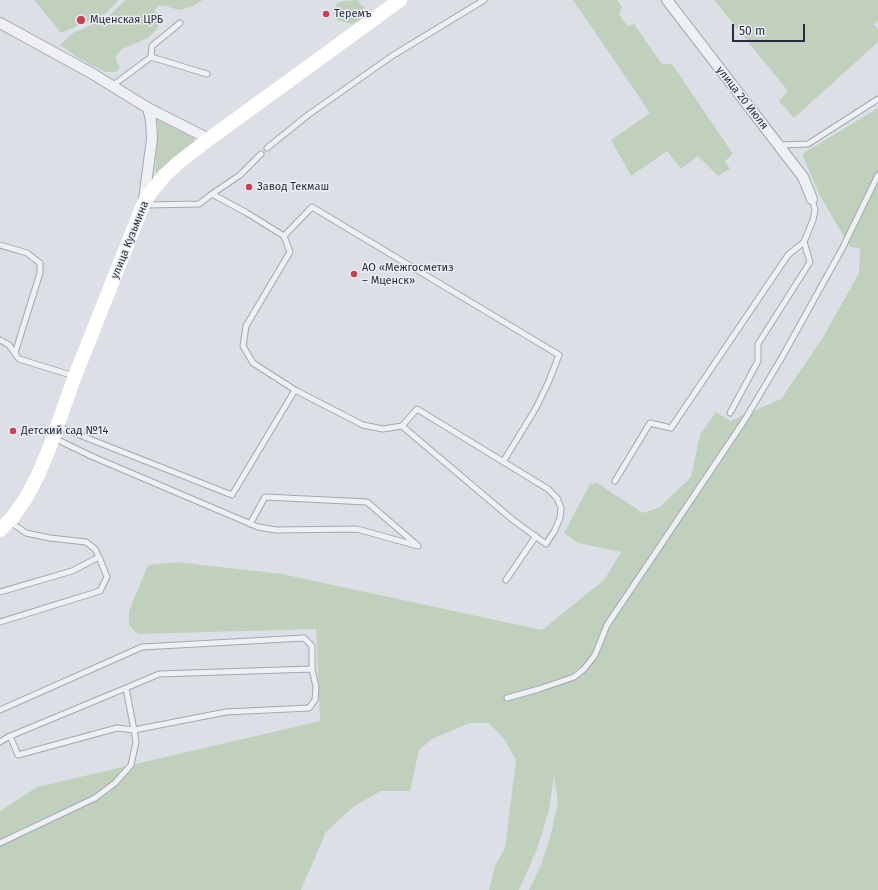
<!DOCTYPE html>
<html>
<head>
<meta charset="utf-8">
<style>
  body { margin:0 }
  #map { position:relative; width:878px; height:890px; overflow:hidden; background:#dce0e6; font-family:"Fira Sans",sans-serif }
  canvas { display:block }
  .scale { position:absolute; left:732px; top:24px; width:73px; height:18px; box-sizing:border-box; border:2px solid #262d3c; border-top:0; padding-left:5px; font-size:12px; line-height:14px; white-space:nowrap; color:#262d3c; -webkit-text-stroke:3px #ebeef4; paint-order:stroke }
</style>
</head>
<body>
<div id="map">
<canvas width="878" height="890"></canvas>
<div class="scale">50 m</div>
</div>
<script>
const context = document.querySelector('canvas').getContext('2d');
context.lineJoin = 'round';
function fillPath(path, color) {
  context.fillStyle = color;
  context.fill(path, 'evenodd');
}
function shape(rows) {
  const path = new Path2D();
  for (const r of rows) {
    path.moveTo(r[0], r[1]);
    for (let i = 2; i < r.length; i += 2) path.lineTo(r[i], r[i + 1]);
  }
  return path;
}
function stroke(path, color, width, dash) {
  context.strokeStyle = color;
  context.lineWidth = width;
  context.lineCap = dash ? 'butt' : 'round';
  context.setLineDash(dash || []);
  context.stroke(path);
}
function write(font, color, halo, rows, align = 'center') {
  context.font = font + ' "Fira Sans",sans-serif';
  context.lineWidth = 3;
  context.setLineDash([]);
  context.textBaseline = 'middle';
  context.strokeStyle = halo;
  context.fillStyle = color;
  for (const [text, x, y, turn = 0] of rows) {
    context.save();
    context.translate(x, y);
    context.rotate((+turn || 0) * Math.PI / 180);
    context.textAlign = isNaN(turn) ? turn : align;
    if (halo) context.strokeText(text, 0, 0);
    context.fillText(text, 0, 0);
    context.restore();
  }
}
fillPath(shape([
  [34,0,119,0,105,14,61,33],
  [125,0,203,0,193,6,179,10,165,6,158,6,155,11,160,21,156,30,148,38,122,49,115,57,120,68,116,72,105,72,80,59,60,45,73,33,108,17],
  [358,0,362,6,365,7,363,16,358,21,352,24,348,23,337,20,335,17,334,10,337,3,344,1],
  [573,0,617,0,622,7,619,14,627,26,634,24,662,64,672,64,733,154,725,161,730,169,718,176,698,156,681,169,667,151,631,176,611,140,650,113],
  [714,0,878,0,878,21,874,24,878,29,878,42,794,118,779,101,788,91],
  [878,108,878,890,529,890,541,865,551,834,558,803,554,775,549,810,537,849,519,890,489,890,495,866,505,848,516,760,504,739,489,723,470,723,432,739,419,750,410,791,381,791,354,806,326,832,301,890,0,890,0,811,37,787,320,721,316,629,138,634,129,625,129,611,148,565,177,562,282,574,542,630,604,580,621,552,578,543,564,533,590,484,597,483,643,513,660,507,691,477,700,435,716,412,730,421,781,399,822,339,859,273,860,248,850,247,819,194,802,154],
  [156,119,194,138,195,142,155,174,158,126]
]), '#c1d0bd');
const service = shape([
  [151,57,152,46,180,23],
  [112,86,151,57,207,74],
  [778,145,808,144,878,99],
  [267,148,308,115,392,56,484,0],
  [212,194,247,213,284,236,290,252,246,326,243,346,253,363,295,390,363,425,383,429,402,426,417,409,548,489,557,498,561,508,560,518,555,530,546,544,513,520,402,426],
  [146,205,199,204,212,194,240,175,261,154],
  [284,236,312,207,559,355,549,381,536,408,503,462],
  [0,245,27,253,40,263,40,273,15,353],
  [0,340,9,345,19,359,74,376],
  [730,413,758,361,758,344,810,262,804,242],
  [59,427,232,495,295,390],
  [54,438,91,456,258,527,276,530,357,529,418,546,367,502,265,497,250,524],
  [615,481,650,423,671,428,788,255,804,242,813,220,815,210,812,199],
  [9,521,26,533,50,538,86,542,95,549,99,557],
  [506,580,536,536],
  [0,592,72,571,99,557,107,577,100,591,0,622],
  [507,698,539,689,574,677,584,669,595,655,607,625,744,421,781,359,842,249,878,175],
  [0,710,142,647,304,638,312,646,312,669],
  [0,742,8,737,126,688,159,674,312,669,316,687,315,700,309,708,226,712,134,730,126,688],
  [0,843,95,798,115,783,131,765,136,742,134,730,117,728,18,755,10,736]
]);
const minor = shape([
  [667,0,803,177,812,199],
  [0,23,93,74,148,108,209,139],
  [144,199,152,139,151,120,148,108]
]);
stroke(service, '#a2a7b0', 7);
stroke(minor, '#a2a7b0', 12);
stroke(service, '#eef0f4', 5);
stroke(minor, '#eef0f4', 10);
stroke(shape([
  [0,530,12,518,26,498,38,475,49,449,75,376,143,205,150,193,165,175,178,163,209,139,400,0]
]), '#fff', 14);
for (const [x, y, r, color] of [
  [326,14,4,"#cc4051"],
  [81,20,5,"#cc4051"],
  [249,187,4,"#cc4051"],
  [354,274,4,"#cc4051"],
  [13,431,4,"#cc4051"]
]) {
  const dot = new Path2D();
  dot.arc(x, y, r, 0, 2 * Math.PI);
  context.fillStyle = color;
  context.fill(dot);
  stroke(dot, '#ebeef4', 1.5);
}
write('11px', '#262d3c', '#ebeef4', [
  ["Теремъ",334,14],
  ["Мценская ЦРБ",90,20],
  ["Завод Текмаш",257,187],
  ["АО «Межгосметиз",362,268],
  ["– Мценск»",362,281],
  ["Детский сад №14",21,431]
], 'left');
write('11px', '#262d3c', '#ebeef4', [
  ["улица 20 Июля",742,98,52],
  ["улица Кузьмина",130,240,-68]
]);
</script>
</body>
</html>
